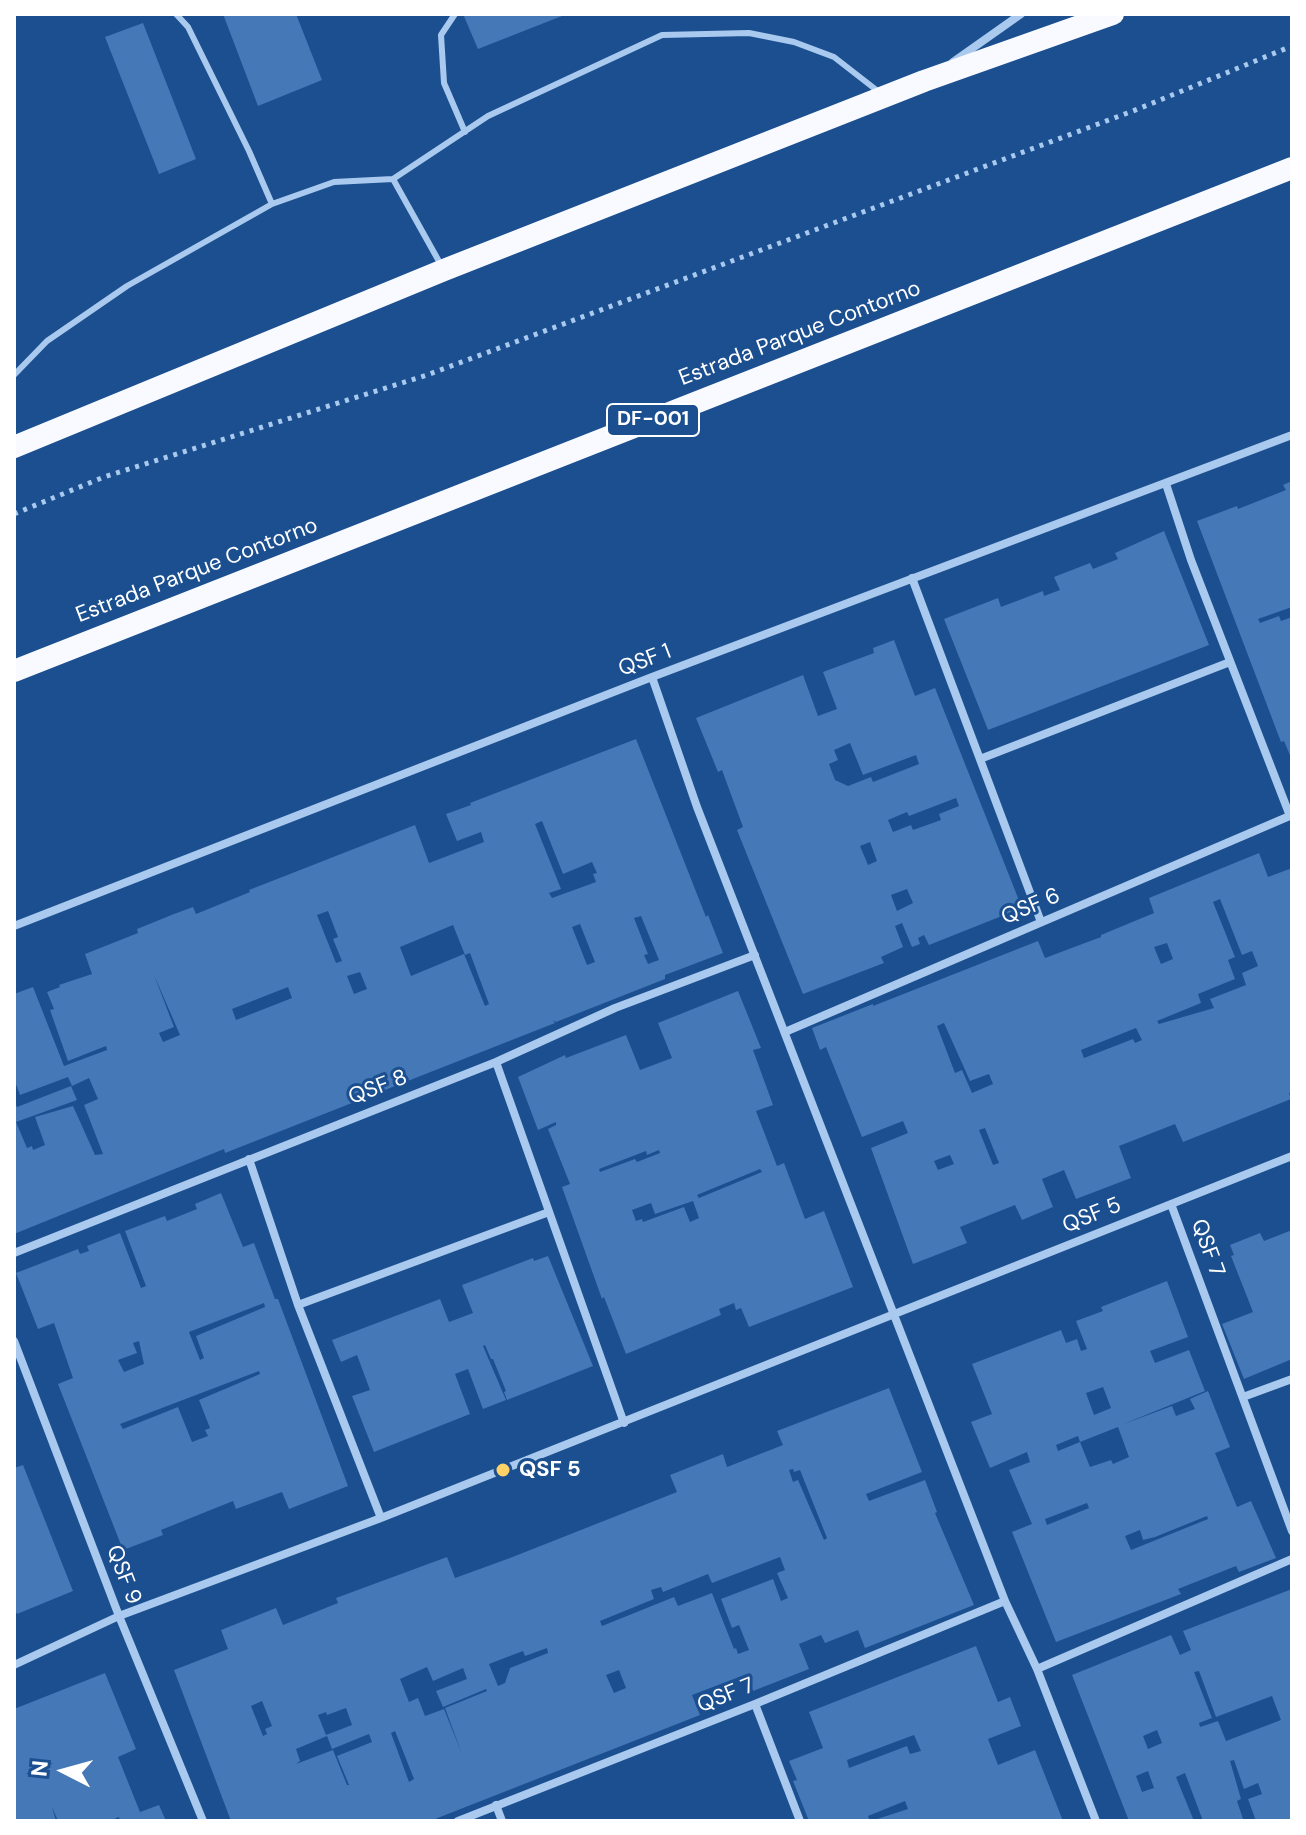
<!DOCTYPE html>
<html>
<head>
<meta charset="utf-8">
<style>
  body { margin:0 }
  #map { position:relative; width:1306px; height:1835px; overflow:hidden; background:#1b4f8f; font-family:"DM Sans",sans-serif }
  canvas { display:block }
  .frame { position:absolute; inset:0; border:16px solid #fff; pointer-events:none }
  .north { position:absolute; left:24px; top:1731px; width:80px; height:80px; -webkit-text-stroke:6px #1b4f8f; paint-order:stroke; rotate:276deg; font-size:22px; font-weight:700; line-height:32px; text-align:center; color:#fff }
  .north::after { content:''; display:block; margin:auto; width:28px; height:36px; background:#fff; clip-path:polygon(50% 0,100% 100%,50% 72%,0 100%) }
</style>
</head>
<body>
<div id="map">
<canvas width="1306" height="1835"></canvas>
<div class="frame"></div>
<div class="north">N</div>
</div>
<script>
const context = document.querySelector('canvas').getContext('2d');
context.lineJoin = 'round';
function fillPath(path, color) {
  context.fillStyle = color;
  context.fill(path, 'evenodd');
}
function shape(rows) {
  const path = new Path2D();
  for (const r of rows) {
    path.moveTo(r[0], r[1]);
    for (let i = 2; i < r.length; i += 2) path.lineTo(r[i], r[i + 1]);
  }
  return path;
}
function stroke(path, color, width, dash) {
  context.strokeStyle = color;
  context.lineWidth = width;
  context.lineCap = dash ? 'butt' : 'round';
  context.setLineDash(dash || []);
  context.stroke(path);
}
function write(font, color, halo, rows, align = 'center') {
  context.font = font + ' "DM Sans",sans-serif';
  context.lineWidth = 6;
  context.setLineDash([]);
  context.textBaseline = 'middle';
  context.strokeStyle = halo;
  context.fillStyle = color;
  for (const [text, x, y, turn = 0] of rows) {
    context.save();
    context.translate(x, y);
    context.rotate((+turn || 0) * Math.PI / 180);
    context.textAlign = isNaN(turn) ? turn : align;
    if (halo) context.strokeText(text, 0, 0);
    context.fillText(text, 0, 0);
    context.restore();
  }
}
fillPath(shape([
  [223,14,296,14,322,80,258,106],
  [463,14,567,14,478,49],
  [143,23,196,159,159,174,105,37],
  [1292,481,1292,607,1258,619,1260,623,1279,616,1281,621,1292,617,1292,760,1284,741,1281,742,1197,521,1237,506,1238,509,1286,490,1283,485],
  [1164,531,1209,645,988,730,944,619,998,598,1001,607,1043,591,1044,596,1060,590,1054,577,1090,563,1093,569,1118,559,1115,553],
  [894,640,915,696,935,688,1022,908,929,945,924,935,918,938,920,944,912,947,902,923,895,926,903,947,881,957,884,963,803,994,737,830,743,827,722,770,718,772,696,718,803,675,818,716,837,709,823,672,874,653,873,648],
  [850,743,863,775,916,755,919,764,873,782,871,777,848,786,835,780,829,764,838,760,834,750],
  [956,798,959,806,939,814,941,820,913,830,911,825,893,832,888,820,907,812,909,816],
  [870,842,877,861,868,865,860,846],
  [907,889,913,903,897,911,891,895],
  [636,739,706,917,708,915,723,953,665,975,665,979,556,1022,553,1020,555,1023,225,1153,224,1149,14,1234,14,1101,17,1107,71,1086,77,1100,16,1122,27,1148,32,1146,33,1150,45,1145,35,1117,73,1106,95,1155,103,1154,84,1105,98,1099,89,1078,72,1086,68,1077,20,1095,14,1079,14,994,33,987,64,1066,107,1050,106,1046,68,1061,50,1010,54,1009,47,992,60,987,59,985,92,974,85,954,138,933,137,929,174,914,193,907,196,914,250,892,249,890,415,825,429,863,484,842,481,832,457,841,446,814,471,805,470,803],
  [542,821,563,874,592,862,597,873,593,874,596,882,552,898,549,893,561,889,535,824],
  [328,911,338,937,333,939,342,961,336,963,317,915],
  [641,916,659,960,648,964,644,955,648,954,634,918],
  [580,924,595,962,587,965,572,927],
  [453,925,465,955,470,953,489,1004,485,1006,464,954,411,976,400,947],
  [360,972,367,989,354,994,347,976],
  [154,975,180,1035,163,1042,159,1033,174,1027],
  [288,987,292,998,236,1020,232,1009],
  [1259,853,1268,877,1292,868,1292,1092,1289,1093,1291,1099,1183,1142,1175,1124,1119,1146,1131,1178,1076,1199,1064,1170,1042,1179,1053,1207,1022,1220,1015,1205,960,1227,967,1243,913,1264,871,1148,908,1133,903,1121,862,1137,826,1047,820,1050,812,1028,873,1004,873,1006,1038,941,1045,958,1101,937,1101,935,1154,913,1149,898],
  [1220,899,1242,955,1252,951,1258,966,1242,973,1246,985,1210,999,1214,1008,1159,1024,1157,1021,1201,1003,1198,994,1235,979,1228,960,1235,957,1213,902],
  [1167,943,1173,959,1161,964,1154,947],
  [944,1023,970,1081,989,1074,993,1084,972,1093,962,1070,955,1073,937,1026],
  [1136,1028,1142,1040,1135,1043,1133,1039,1084,1058,1081,1050],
  [985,1128,999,1163,993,1165,979,1130],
  [950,1155,954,1164,938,1170,934,1161],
  [738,991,761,1048,753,1050,773,1105,756,1111,777,1166,784,1163,805,1219,824,1211,853,1287,749,1327,741,1308,736,1310,734,1303,719,1309,721,1315,626,1354,604,1297,602,1299,562,1187,570,1184,548,1129,556,1125,556,1122,538,1130,518,1077,565,1055,566,1058,626,1035,640,1070,672,1058,658,1023],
  [659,1150,660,1153,637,1162,635,1159,600,1172,599,1169,646,1151,647,1155],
  [760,1169,762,1172,699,1198,697,1195],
  [693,1201,699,1218,690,1222,684,1207,643,1222,642,1219,636,1221,632,1210,651,1203,655,1214],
  [221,1193,243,1247,254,1243,275,1299,278,1299,348,1486,289,1509,282,1492,236,1509,233,1501,161,1530,163,1535,123,1550,58,1384,73,1378,54,1323,38,1329,16,1273,78,1249,80,1254,89,1251,87,1246,120,1233,141,1288,146,1286,125,1231,165,1216,167,1221,197,1209,195,1204],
  [264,1303,265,1307,196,1336,204,1358,200,1360,189,1332],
  [139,1341,144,1364,124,1372,118,1360,137,1353,133,1343],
  [259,1371,260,1374,199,1400,210,1428,205,1430,208,1436,192,1442,178,1407,123,1429,120,1424],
  [1292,1230,1292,1359,1244,1379,1222,1324,1253,1312,1231,1256,1234,1255,1230,1245,1260,1233,1264,1241],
  [548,1256,593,1366,507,1400,504,1392,506,1391,493,1359,491,1359,485,1345,483,1346,506,1400,483,1409,468,1369,455,1374,470,1414,374,1452,352,1396,370,1390,357,1355,341,1362,332,1340,440,1299,449,1322,473,1313,462,1285,533,1258,534,1261],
  [1167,1281,1188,1337,1150,1351,1155,1363,1189,1350,1205,1391,1121,1425,1172,1406,1176,1416,1195,1409,1190,1399,1208,1391,1230,1447,1215,1453,1237,1507,1251,1501,1276,1558,1239,1572,1236,1566,1178,1589,1181,1594,1056,1642,1012,1532,1032,1524,1009,1470,1030,1462,1027,1452,990,1468,971,1422,992,1414,972,1364,1061,1330,1066,1343,1077,1339,1081,1351,1087,1349,1076,1321,1103,1311,1101,1307],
  [1103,1387,1111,1408,1094,1415,1086,1393],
  [1118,1427,1129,1457,1113,1464,1111,1460,1090,1467,1080,1442,1058,1451,1056,1445,1078,1436,1080,1442],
  [1087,1503,1089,1508,1047,1525,1045,1519],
  [1207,1516,1208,1519,1131,1550,1125,1536,1140,1530,1143,1540,1155,1537],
  [889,1388,922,1472,866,1494,869,1501,925,1480,937,1512,935,1513,974,1605,865,1648,858,1630,825,1643,821,1635,799,1644,809,1669,753,1691,747,1674,692,1695,700,1715,430,1821,231,1821,174,1670,228,1649,221,1630,276,1608,283,1625,338,1603,336,1598,447,1557,455,1578,510,1558,677,1492,670,1475,723,1454,727,1467,783,1445,777,1431],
  [793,1469,794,1472,800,1470,827,1538,824,1540,798,1480,793,1482,789,1470],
  [780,1557,785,1570,777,1573,788,1598,781,1601,773,1579,721,1599,732,1628,739,1625,749,1650,738,1654,736,1648,734,1649,712,1593,678,1606,674,1597,602,1626,600,1621,654,1599,651,1590,661,1587,663,1592,708,1574,712,1583],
  [547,1648,548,1653,510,1668,505,1683,498,1686,489,1664,523,1651,525,1656],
  [427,1667,433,1681,463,1668,467,1679,436,1691,443,1707,486,1689,487,1691,445,1708,462,1754,444,1709,425,1716,418,1698,409,1702,400,1679],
  [619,1670,626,1688,614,1693,606,1675],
  [262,1701,272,1726,265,1729,267,1734,263,1736,251,1706],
  [346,1708,352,1725,326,1735,318,1715,326,1712,327,1715],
  [395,1731,414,1779,409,1782,391,1733],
  [369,1734,372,1742,337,1756,349,1785,347,1785,333,1750,296,1764,300,1761,296,1749,327,1736,332,1749],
  [23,1465,73,1591,17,1614,14,1608,14,1468],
  [1292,1589,1292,1821,1256,1821,1248,1799,1262,1794,1258,1783,1244,1789,1234,1760,1230,1761,1241,1799,1237,1801,1243,1819,1203,1821,1185,1773,1176,1777,1194,1821,1129,1821,1072,1675,1171,1635,1180,1655,1191,1650,1183,1631],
  [1199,1671,1216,1717,1272,1696,1281,1720,1226,1741,1218,1721,1200,1727,1199,1723,1212,1718,1194,1672],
  [1157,1730,1162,1743,1148,1749,1143,1736],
  [1148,1771,1154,1788,1142,1792,1136,1776],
  [976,1646,998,1702,1010,1697,1021,1726,988,1739,998,1765,1035,1750,1063,1821,871,1821,908,1809,905,1801,868,1816,870,1821,809,1821,793,1781,797,1780,789,1761,823,1748,809,1712],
  [914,1735,921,1751,910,1754,907,1746,849,1768,847,1760],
  [105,1673,136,1749,118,1757,140,1812,159,1805,166,1821,120,1821,119,1817,109,1821,58,1821,52,1807,56,1821,14,1821,14,1709]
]), '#4478b7');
stroke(shape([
  [14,514,104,477,427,375,1133,111,1292,46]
]), '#a9c9ee', 5, [4, 6]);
stroke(shape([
  [176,14,188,27,249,151,272,204,334,182,393,179,441,265],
  [455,14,441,35,444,83,465,132],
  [393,179,488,116,662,35,749,33,794,42,834,57,879,92],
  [14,375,47,341,127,286,272,204]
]), '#a9c9ee', 6);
stroke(shape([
  [953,62,1021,14],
  [1166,484,1191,560,1290,816],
  [912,578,1041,922],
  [652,677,697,807,1005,1601,1037,1669,1096,1821],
  [980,759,1230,662],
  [14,926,652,677,1292,435],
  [785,1032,1292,815],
  [496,1062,624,1423],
  [249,1159,298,1305,381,1518],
  [1171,1204,1292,1531],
  [14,1253,496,1062,615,1008,755,955],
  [298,1305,549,1212],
  [14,1341,119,1616,203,1821],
  [1243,1397,1292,1379],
  [14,1665,119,1616,381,1518,1292,1156],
  [1037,1669,1292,1559],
  [755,1704,800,1821],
  [496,1805,502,1821],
  [458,1821,755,1704,1005,1601]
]), '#a9c9ee', 8);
stroke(shape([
  [14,447,444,270,924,81,1113,14],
  [14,671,1292,168]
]), '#f8faff', 22);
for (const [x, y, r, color] of [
  [503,1470,8,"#ffd166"]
]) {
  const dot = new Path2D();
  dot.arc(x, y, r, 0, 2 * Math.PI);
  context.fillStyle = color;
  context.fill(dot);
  stroke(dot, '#1b4f8f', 3);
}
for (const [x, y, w] of [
  [653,420,92]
]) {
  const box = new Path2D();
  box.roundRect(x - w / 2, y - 16, w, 32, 6);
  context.fillStyle = '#1b4f8f';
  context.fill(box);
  stroke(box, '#fff', 2);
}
write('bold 20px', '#fff', null, [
  ["DF-001",653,420]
]);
write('22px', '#fff', '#1b4f8f', [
  ["Estrada Parque Contorno",800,334,-21],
  ["Estrada Parque Contorno",197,571,-21],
  ["QSF 1",645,661,-21],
  ["QSF 6",1031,907,-23],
  ["QSF 8",378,1088,-21],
  ["QSF 5",1092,1216,-22],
  ["QSF 7",1207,1248,70],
  ["QSF 9",123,1575,69],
  ["QSF 7",726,1696,-22]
]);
write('bold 22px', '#fff', '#1b4f8f', [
  ["QSF 5",519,1470]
], 'left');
</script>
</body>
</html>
